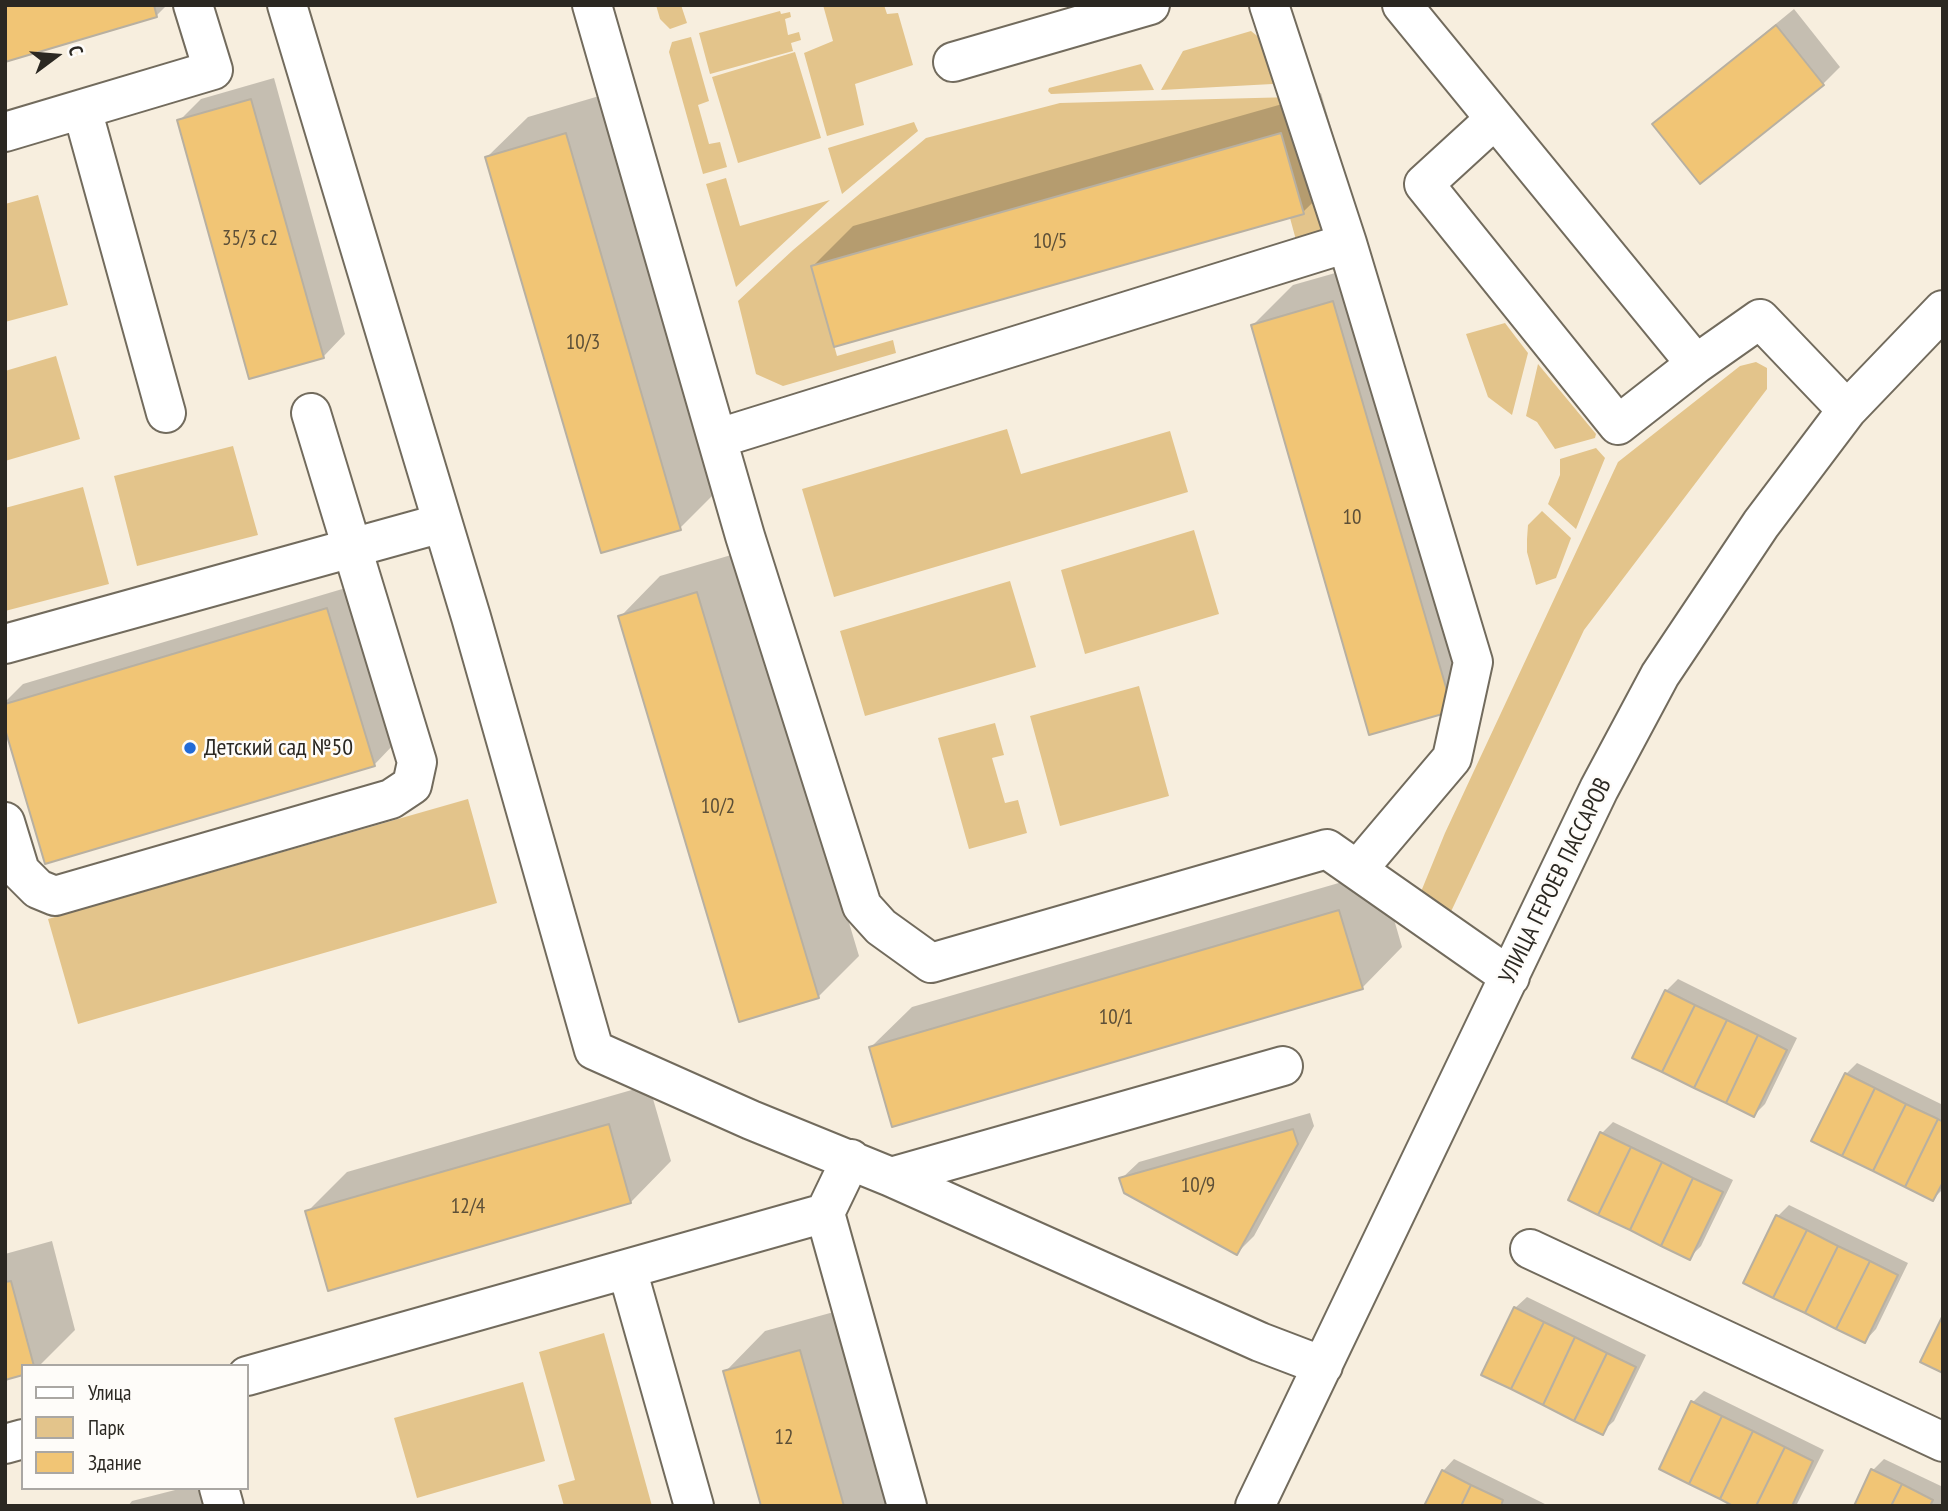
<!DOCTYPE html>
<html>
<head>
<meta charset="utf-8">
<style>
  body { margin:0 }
  #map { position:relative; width:1948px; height:1511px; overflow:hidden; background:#f7eede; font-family:"PT Sans Narrow",sans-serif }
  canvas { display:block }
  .frame { position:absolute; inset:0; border:7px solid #2b2822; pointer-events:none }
  .legend { position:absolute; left:21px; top:1364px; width:228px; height:126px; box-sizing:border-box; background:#fefcf9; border:2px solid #aaa7a3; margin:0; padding:9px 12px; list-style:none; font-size:21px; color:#2b2822 }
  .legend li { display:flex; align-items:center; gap:14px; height:35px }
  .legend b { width:35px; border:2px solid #aaa7a3 }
  .north { position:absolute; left:21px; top:21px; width:70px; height:70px; -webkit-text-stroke:5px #fefcf9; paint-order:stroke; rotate:74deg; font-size:19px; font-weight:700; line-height:28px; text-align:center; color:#2b2822 }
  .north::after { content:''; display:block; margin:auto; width:24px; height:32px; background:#2b2822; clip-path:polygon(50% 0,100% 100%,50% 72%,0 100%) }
</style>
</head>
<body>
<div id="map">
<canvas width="1948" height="1511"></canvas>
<div class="frame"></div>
<ul class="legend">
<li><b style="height:9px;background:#fff"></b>Улица</li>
<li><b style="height:19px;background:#e3c48b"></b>Парк</li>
<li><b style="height:19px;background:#f1c575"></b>Здание</li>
</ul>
<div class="north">С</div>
</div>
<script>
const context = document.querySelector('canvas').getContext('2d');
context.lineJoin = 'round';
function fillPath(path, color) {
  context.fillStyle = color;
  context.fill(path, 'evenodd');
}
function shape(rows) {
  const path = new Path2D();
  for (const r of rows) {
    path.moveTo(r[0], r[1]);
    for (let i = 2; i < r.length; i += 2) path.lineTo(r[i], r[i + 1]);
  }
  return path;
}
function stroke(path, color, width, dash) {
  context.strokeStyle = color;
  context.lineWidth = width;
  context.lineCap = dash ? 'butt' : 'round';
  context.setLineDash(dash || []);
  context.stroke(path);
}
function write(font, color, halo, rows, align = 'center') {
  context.font = font + ' "PT Sans Narrow",sans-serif';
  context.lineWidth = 5;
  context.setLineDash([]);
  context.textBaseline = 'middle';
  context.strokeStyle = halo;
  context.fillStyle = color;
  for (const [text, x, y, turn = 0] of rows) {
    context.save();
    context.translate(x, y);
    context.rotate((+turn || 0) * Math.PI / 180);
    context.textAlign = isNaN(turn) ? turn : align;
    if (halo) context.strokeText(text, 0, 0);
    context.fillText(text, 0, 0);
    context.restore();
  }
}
fillPath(shape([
  [656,5,681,5,687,23,670,29,660,19],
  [823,5,884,5,887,14,898,13,913,65,855,84,864,125,827,136,804,53,833,41],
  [780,11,781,14,790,12,791,17,785,19,788,35,799,32,801,40,791,43,793,51,710,74,699,33],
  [1251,31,1261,39,1291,83,1161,90,1183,51],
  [691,37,709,101,698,105,709,144,720,142,727,167,703,174,669,52,672,42],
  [795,52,821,138,738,163,712,77],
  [1141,64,1154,90,1051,94,1048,91,1049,88],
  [1294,97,1324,230,1296,240,1290,218,1304,214,1280,133,812,266,837,356,893,340,896,353,783,386,756,374,738,301,793,250,926,138,1060,103],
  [914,122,918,131,842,194,828,148],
  [726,178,740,226,830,200,736,287,706,184],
  [38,195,68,305,5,322,5,204],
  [1505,323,1528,353,1512,415,1488,397,1466,334],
  [56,356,80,439,5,461,5,371],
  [1756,362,1767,368,1767,389,1584,630,1447,920,1418,899,1445,833,1618,462,1740,366],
  [1538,364,1596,434,1595,438,1555,449,1537,422,1526,416],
  [1007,429,1021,474,1170,431,1188,492,834,597,802,489],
  [233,446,258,535,137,566,114,476],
  [1596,448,1605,458,1576,529,1548,504,1560,475,1560,459],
  [83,487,109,584,5,611,5,508],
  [1542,511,1571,538,1556,578,1536,585,1527,552,1527,539,1528,525],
  [1194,530,1219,614,1085,654,1061,570],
  [1010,581,1036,667,865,716,840,631],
  [1139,686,1169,796,1060,826,1030,716],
  [995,723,1004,755,992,758,1005,803,1018,800,1027,833,969,849,938,738],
  [468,799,497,903,78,1024,48,919],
  [604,1333,652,1506,564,1506,558,1485,575,1480,539,1352],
  [523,1382,545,1461,417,1498,394,1418]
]), '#e3c48b');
fillPath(shape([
  [5,5,167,5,156,16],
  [1794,9,1840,67,1823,84,1654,124],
  [274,78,345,334,323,357,179,121,201,99],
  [1321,93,1344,172,1303,212,813,266,853,226],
  [606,94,720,488,680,528,487,157,528,117],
  [1374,262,1492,670,1452,710,1252,326,1293,285],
  [738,553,859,956,818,997,620,617,660,576],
  [349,587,396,742,374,765,5,723,5,702,23,684],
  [1380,871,1402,947,1362,988,871,1047,912,1007],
  [1678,979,1797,1038,1765,1104,1754,1115,1666,991],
  [1857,1063,1943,1105,1943,1189,1933,1199,1846,1074],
  [649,1085,671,1161,631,1202,307,1212,347,1172],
  [1310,1113,1314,1126,1254,1236,1237,1253,1121,1179,1139,1162],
  [1613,1122,1733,1180,1701,1246,1689,1258,1602,1133],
  [1789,1205,1908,1263,1876,1329,1865,1341,1778,1216],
  [52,1241,75,1330,39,1366,23,1366,5,1378,5,1254],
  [1527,1297,1646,1355,1614,1421,1602,1432,1515,1308],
  [841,1310,896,1506,762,1506,725,1372,765,1331],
  [1704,1391,1824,1450,1796,1506,1738,1506,1693,1402],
  [1454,1459,1549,1506,1426,1506,1443,1471],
  [1884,1459,1943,1487,1943,1506,1855,1506,1873,1470],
  [183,1488,215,1488,220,1506,128,1506,132,1501]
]), '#0003');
const building = shape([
  [5,5,154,5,157,17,5,62,5,5],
  [1776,25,1824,85,1700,184,1652,124,1776,25],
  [251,99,324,358,249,379,177,120,251,99],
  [566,133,681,530,601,553,485,157,566,133],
  [1281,133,1304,214,834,347,811,266,1281,133],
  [1333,301,1453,711,1369,735,1251,325,1333,301],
  [697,592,819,998,739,1022,618,616,697,592],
  [327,608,375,766,45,864,5,729,5,704,327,608],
  [1339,910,1363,989,892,1127,869,1047,1339,910],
  [1665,990,1695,1005,1662,1072,1632,1058,1665,990],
  [1695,1005,1727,1020,1694,1088,1662,1072,1695,1005],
  [1727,1020,1758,1035,1726,1103,1694,1088,1727,1020],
  [1758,1035,1787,1050,1754,1117,1726,1103,1758,1035],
  [1845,1073,1875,1088,1842,1156,1811,1141,1845,1073],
  [1875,1088,1906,1104,1873,1171,1842,1156,1875,1088],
  [1906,1104,1938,1119,1905,1187,1873,1171,1906,1104],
  [1938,1119,1943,1122,1943,1182,1933,1201,1905,1187,1938,1119],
  [609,1124,631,1203,328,1291,305,1211,609,1124],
  [1293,1129,1298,1144,1237,1255,1124,1193,1119,1178,1293,1129],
  [1600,1132,1631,1147,1598,1215,1568,1200,1600,1132],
  [1631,1147,1662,1162,1630,1230,1598,1215,1631,1147],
  [1662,1162,1693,1178,1661,1246,1630,1230,1662,1162],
  [1693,1178,1723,1192,1690,1260,1661,1246,1693,1178],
  [1776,1215,1807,1230,1773,1298,1743,1283,1776,1215],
  [1807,1230,1838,1246,1805,1313,1773,1298,1807,1230],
  [1838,1246,1870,1261,1836,1329,1805,1313,1838,1246],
  [1870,1261,1898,1275,1865,1343,1836,1329,1870,1261],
  [11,1281,34,1366,23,1366,23,1375,5,1380,5,1282,11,1281],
  [1514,1307,1544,1322,1511,1389,1481,1375,1514,1307],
  [1943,1315,1943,1373,1920,1362,1943,1315],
  [1544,1322,1575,1337,1543,1405,1511,1389,1544,1322],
  [1575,1337,1607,1353,1574,1421,1543,1405,1575,1337],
  [800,1350,844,1506,761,1506,723,1371,800,1350],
  [1607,1353,1636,1367,1603,1435,1574,1421,1607,1353],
  [1691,1401,1722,1416,1689,1484,1659,1469,1691,1401],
  [1722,1416,1753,1431,1720,1499,1689,1484,1722,1416],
  [1753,1431,1785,1447,1756,1506,1733,1506,1720,1499,1753,1431],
  [1785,1447,1813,1461,1792,1506,1756,1506,1785,1447],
  [1871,1469,1902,1484,1891,1506,1854,1506,1871,1469],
  [1442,1470,1471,1485,1461,1506,1424,1506,1442,1470],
  [1902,1484,1933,1500,1930,1506,1891,1506,1902,1484],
  [1471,1485,1503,1500,1501,1506,1461,1506,1471,1485]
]);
fillPath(building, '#f1c575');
stroke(building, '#b8b0a1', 2);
const minor = shape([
  [287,5,471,617,594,1050,751,1120,891,1177,1260,1342,1323,1366],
  [592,5,745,536,862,906,881,927,931,963,1327,849,1510,977],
  [1269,5,1347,243,1473,662,1452,758,1358,869],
  [1402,5,1696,364,1760,319,1847,410],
  [953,62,1150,5],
  [82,109,166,413],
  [1495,119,1424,184,1618,425,1696,364],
  [5,132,213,70,193,5],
  [719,438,1347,243],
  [5,644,442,523],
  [5,822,20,871,38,889,55,896,391,799,412,785,417,762,311,413],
  [851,1159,825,1213,907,1506],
  [891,1177,1283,1066],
  [1530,1249,1943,1442],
  [627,1269,694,1506],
  [247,1376,825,1213],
  [5,1444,23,1439],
  [219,1488,224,1506],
  [1255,1506,1599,789,1660,675,1761,524,1847,410,1943,310]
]);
stroke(minor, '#726b5d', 42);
stroke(minor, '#fff', 38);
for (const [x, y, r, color] of [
  [190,748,7,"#236bd6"]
]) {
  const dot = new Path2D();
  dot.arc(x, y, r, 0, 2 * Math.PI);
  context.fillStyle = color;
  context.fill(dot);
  stroke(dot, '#fefcf9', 2.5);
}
write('21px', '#5c4f37', null, [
  ["35/3 с2",250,239],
  ["10/5",1050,242],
  ["10/3",583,343],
  ["10",1352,518],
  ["10/2",718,807],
  ["10/1",1116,1018],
  ["10/9",1198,1186],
  ["12/4",468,1207],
  ["12",784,1438]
]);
write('24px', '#2b2822', '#fefcf9', [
  ["Детский сад №50",204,748]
], 'left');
write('24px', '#2b2822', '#fefcf9', [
  ["УЛИЦА ГЕРОЕВ ПАССАРОВ",1556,881,-64]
]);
</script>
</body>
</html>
